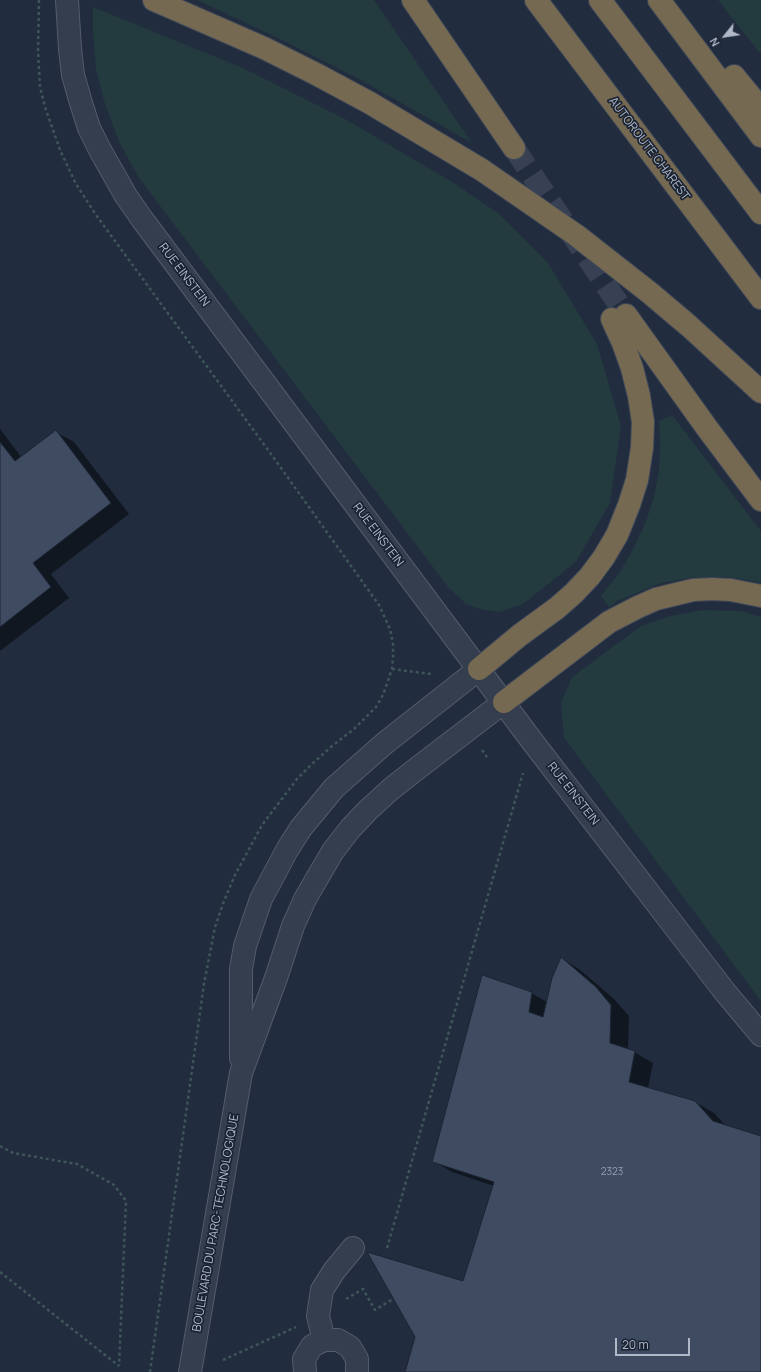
<!DOCTYPE html>
<html>
<head>
<meta charset="utf-8">
<style>
  body { margin:0 }
  #map { position:relative; width:761px; height:1372px; overflow:hidden; background:#212c3e; font-family:Manrope,sans-serif }
  canvas { display:block }
  .north { position:absolute; left:705px; top:16px; width:40px; height:40px; -webkit-text-stroke:3px #1a2333; paint-order:stroke; rotate:240deg; font-size:11px; font-weight:700; line-height:16px; text-align:center; color:#b1b9c9 }
  .north::after { content:''; display:block; margin:auto; width:14px; height:18px; background:#b1b9c9; clip-path:polygon(50% 0,100% 100%,50% 72%,0 100%) }
  .scale { position:absolute; left:615px; top:1338px; width:75px; height:18px; box-sizing:border-box; border:2px solid #b1b9c9; border-top:0; padding-left:5px; font-size:12px; line-height:14px; white-space:nowrap; color:#b1b9c9; -webkit-text-stroke:3px #1a2333; paint-order:stroke }
</style>
</head>
<body>
<div id="map">
<canvas width="761" height="1372"></canvas>
<div class="north">N</div>
<div class="scale">20 m</div>
</div>
<script>
const context = document.querySelector('canvas').getContext('2d');
context.lineJoin = 'round';
function fillPath(path, color) {
  context.fillStyle = color;
  context.fill(path, 'evenodd');
}
function shape(rows) {
  const path = new Path2D();
  for (const r of rows) {
    path.moveTo(r[0], r[1]);
    for (let i = 2; i < r.length; i += 2) path.lineTo(r[i], r[i + 1]);
  }
  return path;
}
function stroke(path, color, width, dash) {
  context.strokeStyle = color;
  context.lineWidth = width;
  context.lineCap = dash ? 'butt' : 'round';
  context.setLineDash(dash || []);
  context.stroke(path);
}
function write(font, color, halo, rows, align = 'center') {
  context.font = font + ' Manrope,sans-serif';
  context.lineWidth = 3.5;
  context.setLineDash([]);
  context.textBaseline = 'middle';
  context.strokeStyle = halo;
  context.fillStyle = color;
  for (const [text, x, y, turn = 0] of rows) {
    context.save();
    context.translate(x, y);
    context.rotate((+turn || 0) * Math.PI / 180);
    context.textAlign = isNaN(turn) ? turn : align;
    if (halo) context.strokeText(text, 0, 0);
    context.fillText(text, 0, 0);
    context.restore();
  }
}
fillPath(shape([
  [197,0,374,0,472,143,357,78,286,42],
  [718,0,761,0,761,54,754,46],
  [93,7,243,68,347,120,454,183,498,213,548,263,597,344,621,426,610,503,576,562,523,604,499,612,480,609,466,604,448,587,139,178,119,142,104,101,96,69,93,32],
  [672,415,761,531,761,583,747,580,722,577,689,578,661,583,617,601,609,607,601,596,619,573,630,555,645,524,654,497,659,471,660,443,659,421],
  [703,610,741,611,761,617,761,1001,564,738,561,702,572,677,641,626,670,616]
]), '#233a3f');
fillPath(shape([
  [0,429,22,458,56,432,74,442,129,514,51,574,69,598,0,651],
  [561,958,579,969,614,999,629,1016,628,1050,634,1052,653,1063,648,1088,695,1102,714,1113,726,1126,761,1137,761,1372,406,1372,464,1282,494,1186,452,1172,433,1161,531,993,547,1002]
]), '#0007');
const building = shape([
  [56,430,111,503,33,563,51,587,0,627,0,442,15,461,56,430],
  [561,957,596,987,611,1005,610,1043,635,1051,629,1082,695,1101,713,1121,761,1136,761,1372,405,1372,415,1337,367,1252,463,1281,494,1182,432,1162,482,975,532,992,529,1012,543,1017,552,978,561,957]
]);
fillPath(building, '#3f4b60');
stroke(building, '#1c2535', 1);
stroke(shape([
  [514,148,626,315]
]), '#374153', 22, [22, 11]);
const minor = shape([
  [67,0,70,49,73,75,81,103,89,128,100,150,126,196,142,219,532,741,725,992,761,1035],
  [241,1058,241,969,245,946,261,899,287,850,301,828,334,788,385,743,479,669],
  [324,1340,318,1316,322,1290,334,1271,353,1248],
  [190,1372,241,1073,276,978,293,926,305,899,333,851,350,829,368,810,391,789,419,767,504,702],
  [305,1372,304,1359,312,1346,324,1340,338,1340,350,1347,357,1359,357,1372]
]);
const highway = shape([
  [154,0,264,48,316,74,370,103,482,170,576,235,650,293,689,326,761,392],
  [413,0,514,148],
  [536,0,761,298],
  [600,0,761,213],
  [659,0,761,136],
  [734,76,761,109],
  [626,315,707,428,761,500],
  [479,669,520,635,557,608,574,593,590,576,604,557,617,535,629,505,637,480,642,448,643,422,639,396,632,368,623,343,612,319],
  [504,702,609,622,638,607,656,599,693,590,712,589,731,590,761,596]
]);
stroke(minor, '#535c6c', 24);
stroke(highway, '#404959', 24);
stroke(shape([
  [39,0,38,51,40,87,45,107,60,150,76,184,96,215,271,454,379,605,390,629,393,643,393,657,392,669,383,695,376,707,354,729,332,746,312,764,297,779,262,825,235,875,224,901,215,927,204,984,150,1372],
  [392,669,431,674,432,676],
  [482,750,487,757],
  [0,1146,13,1153,77,1164,114,1185,126,1201,119,1366],
  [387,1248,523,773],
  [0,1272,119,1366],
  [346,1299,363,1289,375,1310,393,1299],
  [223,1360,296,1327]
]), '#3e5659', 2.5, [3, 3]);
stroke(minor, '#353e4e', 22);
stroke(highway, '#756951', 22);
write('10px', '#949eaf', null, [
  ["2323",612,1172]
]);
write('12px', '#b1b9c9', '#1a2333', [
  ["AUTOROUTE CHAREST",649,149,53],
  ["RUE EINSTEIN",184,275,53],
  ["RUE EINSTEIN",378,535,53],
  ["RUE EINSTEIN",573,794,52],
  ["BOULEVARD DU PARC-TECHNOLOGIQUE",216,1223,-80]
]);
</script>
</body>
</html>
